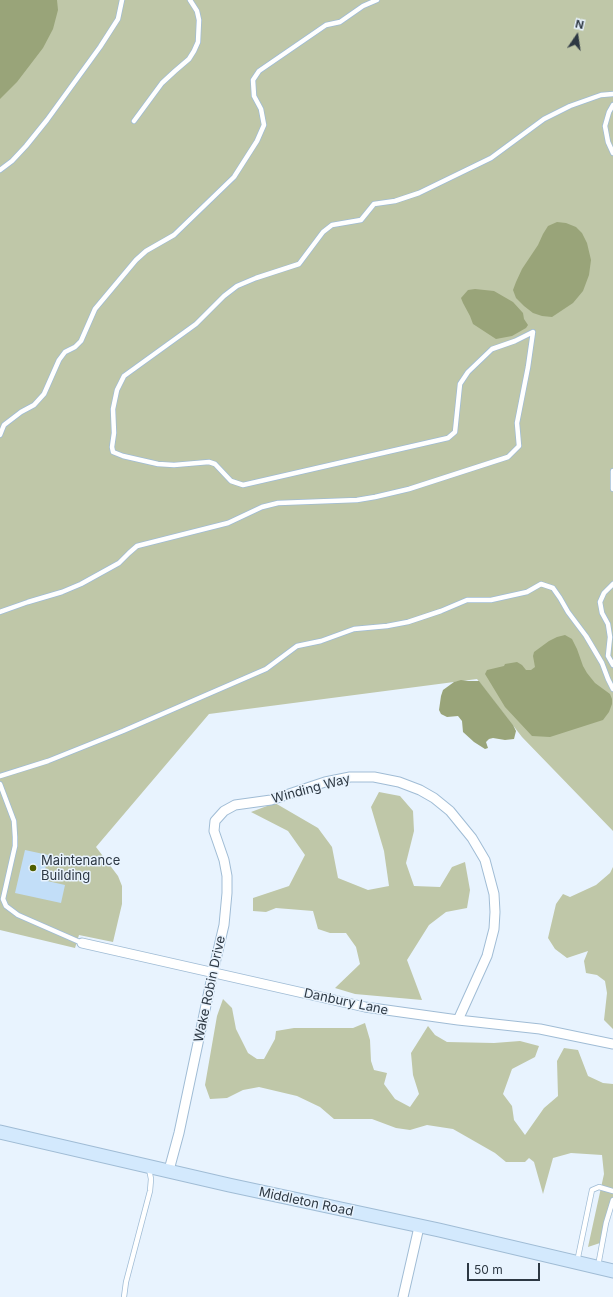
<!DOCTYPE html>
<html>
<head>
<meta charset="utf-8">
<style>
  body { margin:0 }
  #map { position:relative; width:613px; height:1297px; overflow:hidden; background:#e8f3fe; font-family:Inter,sans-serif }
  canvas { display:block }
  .north { position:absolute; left:557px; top:16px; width:40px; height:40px; -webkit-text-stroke:3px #e8f3fe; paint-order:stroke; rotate:13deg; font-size:11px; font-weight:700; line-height:16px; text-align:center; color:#2d3843 }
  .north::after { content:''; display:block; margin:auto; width:14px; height:18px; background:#2d3843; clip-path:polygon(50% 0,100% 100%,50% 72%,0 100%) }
  .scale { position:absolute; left:467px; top:1263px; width:73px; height:18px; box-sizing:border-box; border:2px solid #2d3843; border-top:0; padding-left:5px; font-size:12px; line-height:14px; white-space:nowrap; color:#2d3843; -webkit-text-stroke:3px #e8f3fe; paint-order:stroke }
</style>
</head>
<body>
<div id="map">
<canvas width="613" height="1297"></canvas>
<div class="north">N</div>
<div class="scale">50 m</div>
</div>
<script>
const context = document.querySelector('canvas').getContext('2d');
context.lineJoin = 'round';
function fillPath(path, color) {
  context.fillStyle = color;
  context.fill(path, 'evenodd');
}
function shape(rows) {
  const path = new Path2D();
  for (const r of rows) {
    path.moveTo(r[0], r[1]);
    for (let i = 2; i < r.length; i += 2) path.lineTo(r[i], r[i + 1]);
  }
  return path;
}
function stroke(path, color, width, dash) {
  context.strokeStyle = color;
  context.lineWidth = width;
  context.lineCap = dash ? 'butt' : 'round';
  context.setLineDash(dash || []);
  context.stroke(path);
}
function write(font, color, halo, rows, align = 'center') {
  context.font = font + ' Inter,sans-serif';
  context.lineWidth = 3;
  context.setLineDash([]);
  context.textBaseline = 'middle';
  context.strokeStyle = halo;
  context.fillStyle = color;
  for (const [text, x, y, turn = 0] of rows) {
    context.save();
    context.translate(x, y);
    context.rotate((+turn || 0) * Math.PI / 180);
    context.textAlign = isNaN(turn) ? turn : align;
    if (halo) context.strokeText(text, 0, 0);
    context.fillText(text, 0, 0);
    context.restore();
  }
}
fillPath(shape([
  [0,0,613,0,613,831,522,737,477,679,209,714,96,847,118,876,122,886,122,904,113,942,79,935,75,948,0,930],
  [379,792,400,796,413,811,414,831,406,863,414,886,440,887,452,867,465,862,470,890,467,908,446,912,429,925,407,960,422,1000,355,994,335,988,360,964,356,947,346,933,330,933,318,929,313,911,276,908,266,912,253,911,253,898,289,886,305,855,288,831,251,812,275,803,318,828,332,847,338,878,368,890,389,886,384,851,371,807],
  [613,867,613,1029,604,1020,607,993,605,981,597,975,586,973,584,961,588,951,567,958,555,949,548,938,556,904,563,894,570,897,596,885,610,873],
  [223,999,232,1008,236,1029,248,1053,257,1059,264,1059,275,1039,276,1031,294,1028,353,1028,365,1023,370,1040,371,1061,374,1070,387,1073,384,1084,395,1099,410,1107,419,1094,413,1075,411,1053,428,1026,435,1035,447,1042,494,1043,520,1041,539,1046,535,1057,512,1069,503,1094,512,1106,514,1120,525,1135,544,1108,558,1096,557,1061,564,1048,578,1050,588,1076,603,1083,613,1084,613,1201,603,1242,588,1247,604,1174,602,1155,571,1153,553,1158,543,1194,534,1162,529,1158,525,1162,506,1162,495,1153,453,1129,427,1125,410,1130,396,1128,372,1119,334,1119,320,1107,297,1096,259,1087,243,1090,227,1098,210,1099,205,1085,217,1016]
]), '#bfc7a8');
fillPath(shape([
  [0,0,57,0,58,10,53,29,43,48,17,82,0,99],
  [557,222,566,223,576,227,582,233,587,243,591,260,589,275,583,291,573,303,552,317,542,316,533,313,524,306,516,298,513,290,516,282,522,269,538,245,543,234,548,226],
  [475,289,494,291,513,302,523,313,524,319,528,325,526,328,512,336,496,339,473,324,470,316,463,303,461,298,468,290],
  [565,635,572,639,577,649,583,666,587,673,595,683,610,694,612,699,612,704,609,712,603,720,550,737,532,736,505,707,485,674,487,670,504,666,505,664,517,662,522,665,526,670,531,670,535,667,533,656,534,652,549,641,557,637],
  [461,680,468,681,479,681,513,725,516,731,514,739,505,740,493,738,489,739,486,742,488,748,485,749,474,742,463,732,462,721,458,716,447,717,441,714,439,710,441,696,443,690,454,682]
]), '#99a479');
fillPath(shape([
  [25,850,48,855,43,880,65,885,61,903,15,893]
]), '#c2def8');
const lane = shape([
  [613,105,609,112,605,126,608,142,613,153],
  [134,121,162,83,175,71,189,59,194,51,198,42,199,20,197,11,190,0],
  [0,170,12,161,26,146,47,120,100,47,118,19,122,0],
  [0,435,4,425,21,412,34,405,44,394,59,360,65,352,75,347,81,341,95,309,136,260,146,251,174,235,234,177,257,141,264,125,261,109,254,96,253,80,259,71,326,25,340,22,363,6,377,0],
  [613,471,613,489],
  [613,584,604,593,600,602,602,613,608,624,610,637,608,656,613,665],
  [0,612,28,602,62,592,81,584,119,563,129,553,137,546,228,523,262,507,278,503,357,500,375,497,409,489,508,457,519,446,517,423,528,367,533,332,515,341,492,349,468,372,460,384,455,432,448,438,243,485,231,481,215,464,209,462,174,465,158,464,123,456,113,452,112,447,114,433,113,409,117,390,124,376,196,324,224,296,237,286,256,278,299,264,323,232,332,225,361,220,374,204,395,201,419,193,491,158,544,119,570,106,601,95,613,94],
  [0,776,48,761,123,731,266,669,297,646,321,641,354,629,387,626,408,622,441,611,467,600,491,600,527,592,541,584,553,588,560,598,568,612,586,636,602,663,608,679,613,689],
  [0,784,14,821,15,837,15,846,3,899,6,906,18,915,82,943],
  [577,1262,592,1190,599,1187,613,1191],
  [598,1266,606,1223,613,1200],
  [124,1297,126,1282,150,1191,151,1179,149,1169]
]);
const street = shape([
  [82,943,365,1007,458,1020,540,1029,613,1044],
  [169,1170,179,1133,213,972,224,925,227,893,227,876,224,860,214,831,215,821,224,811,235,805,271,800,325,782,350,777,374,777,399,782,420,790,434,798,450,811,472,838,485,860,494,894,495,912,494,929,487,956,458,1020],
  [403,1297,419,1227]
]);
const secondary = shape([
  [0,1132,229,1185,439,1230,613,1271]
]);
stroke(lane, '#a0bcd5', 6);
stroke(street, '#a0bcd5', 11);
stroke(secondary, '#a0bcd5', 15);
stroke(lane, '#fff', 4.5);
stroke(street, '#fff', 9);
stroke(secondary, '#d3e9fd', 13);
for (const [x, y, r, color] of [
  [33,868,4,"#4f5e00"]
]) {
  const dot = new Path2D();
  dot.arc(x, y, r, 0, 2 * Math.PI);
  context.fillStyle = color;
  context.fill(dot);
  stroke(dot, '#e8f3fe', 1.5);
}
write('13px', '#2d3843', '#e8f3fe', [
  ["Winding Way",311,789,-15],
  ["Wake Robin Drive",210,989,-78],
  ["Danbury Lane",346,1002,12],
  ["Middleton Road",306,1202,12]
]);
write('13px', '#2d3843', '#e8f3fe', [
  ["Maintenance",41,861],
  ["Building",41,876]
], 'left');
</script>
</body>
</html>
